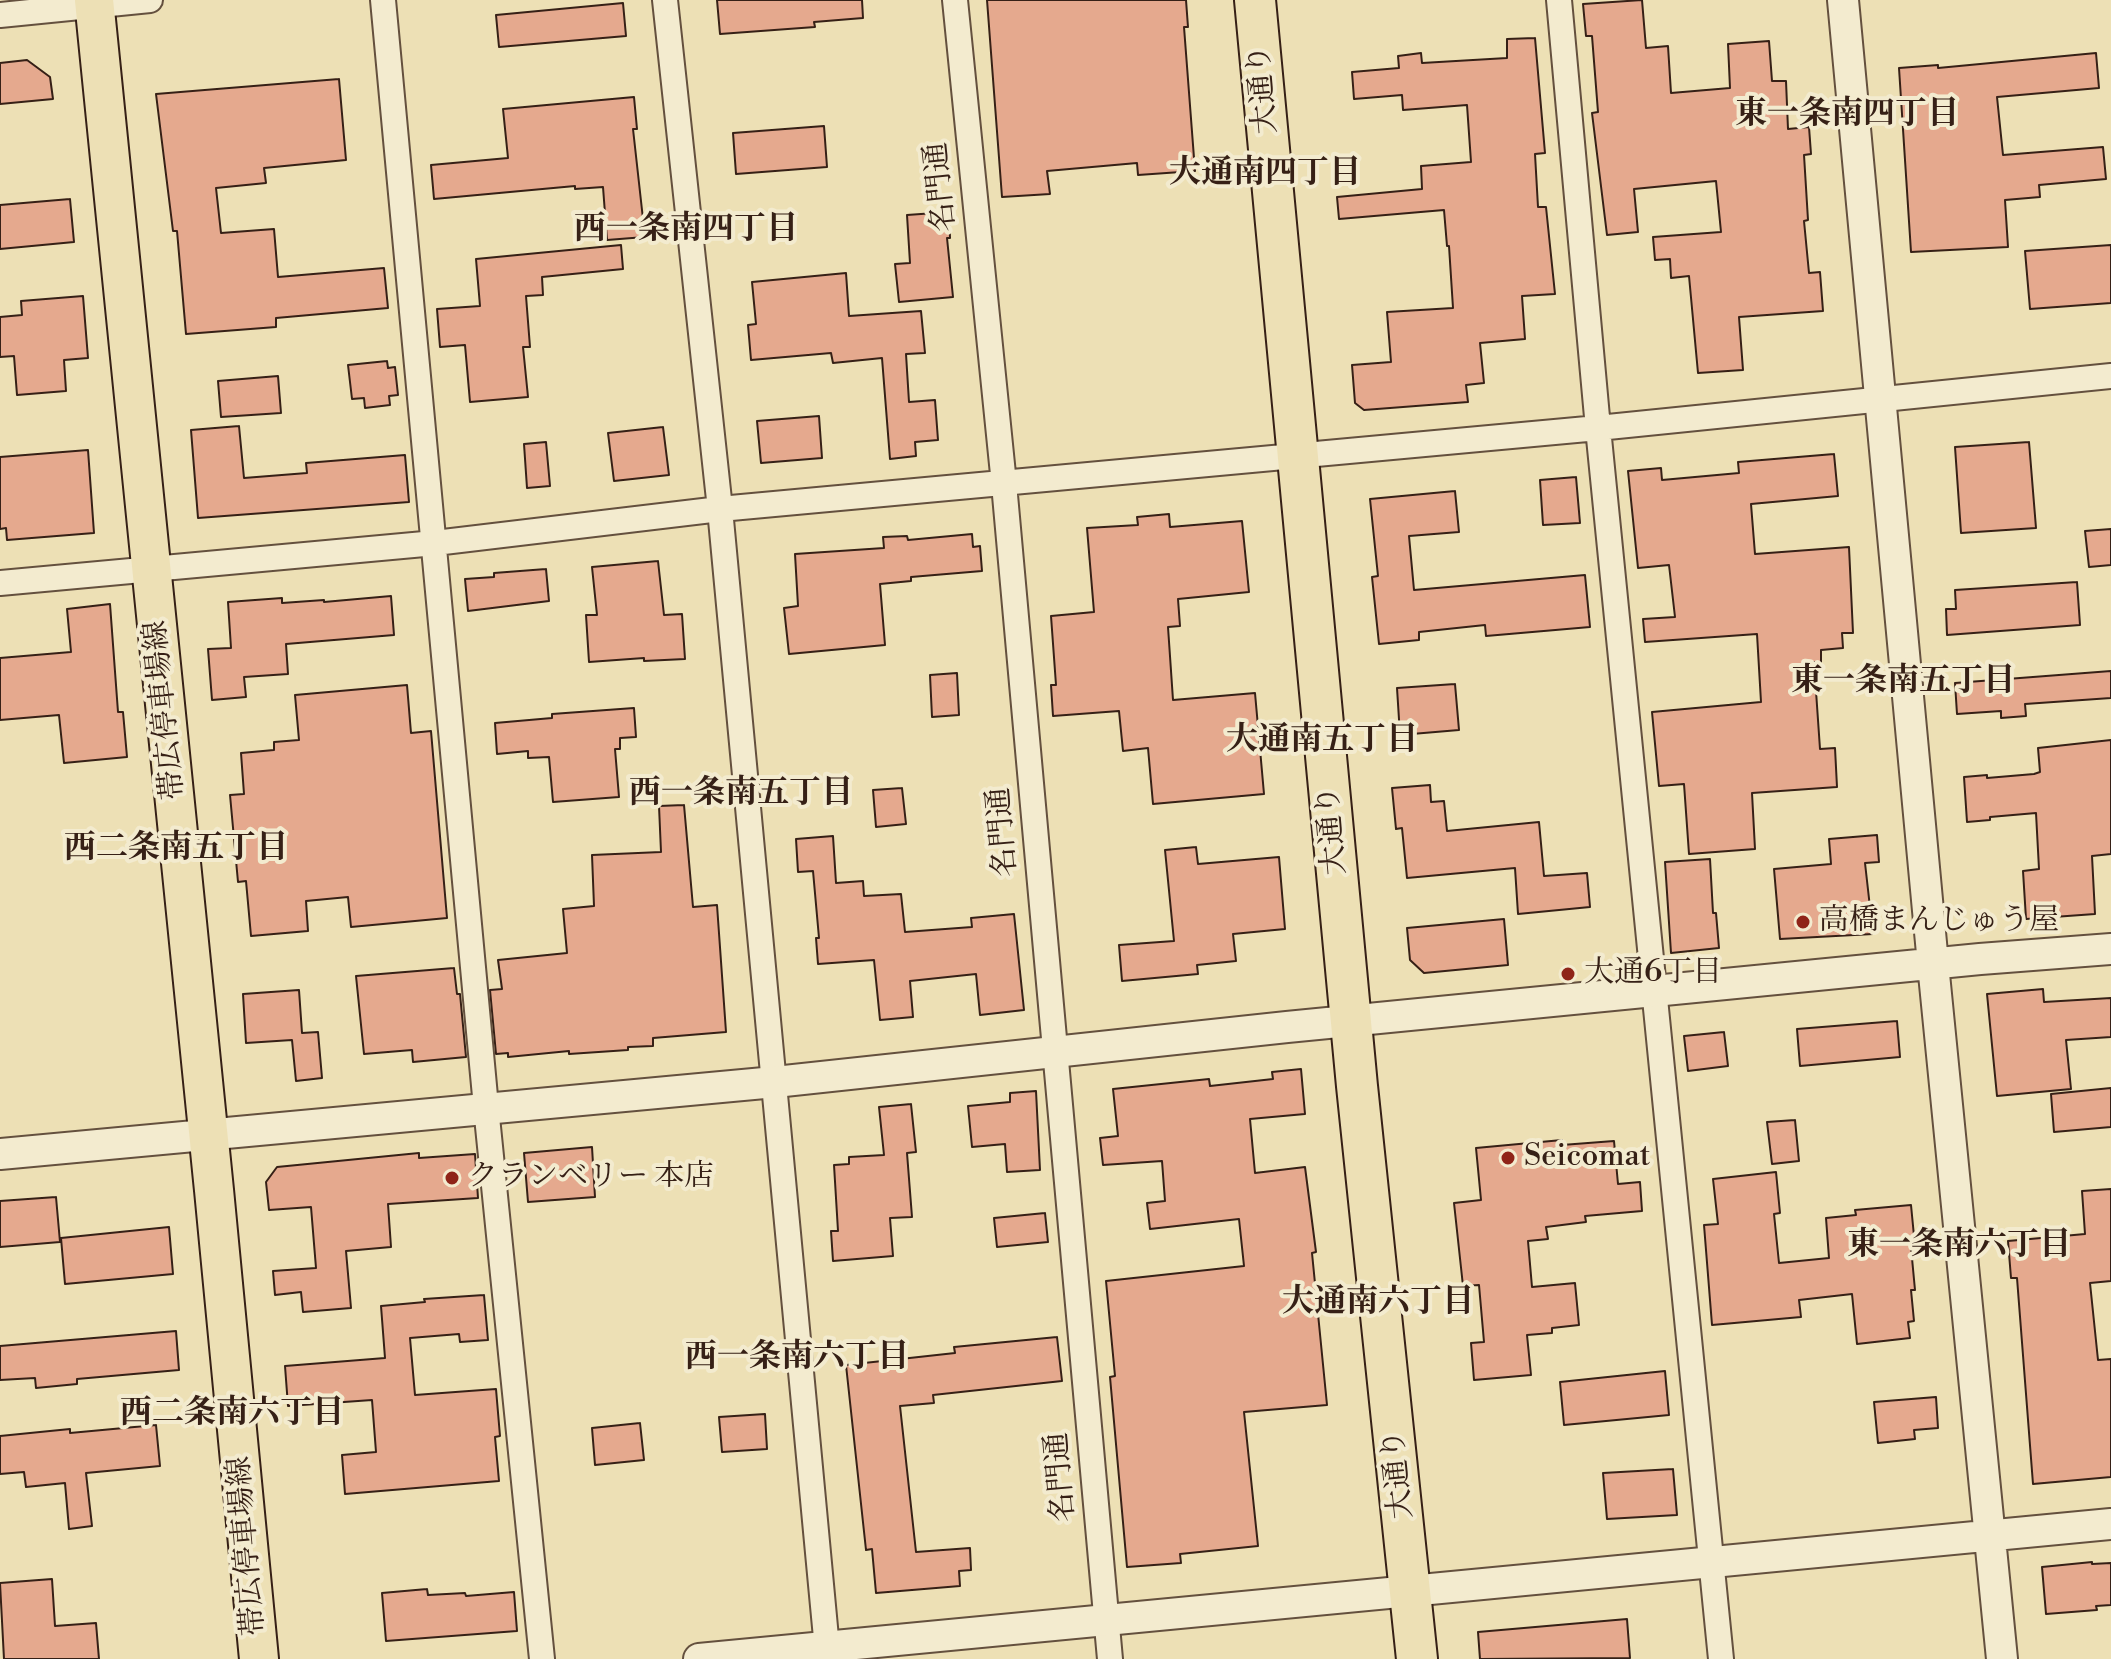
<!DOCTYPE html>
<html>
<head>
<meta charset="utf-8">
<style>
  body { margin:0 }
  canvas { display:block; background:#ede0b5 }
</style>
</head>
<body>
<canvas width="2111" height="1659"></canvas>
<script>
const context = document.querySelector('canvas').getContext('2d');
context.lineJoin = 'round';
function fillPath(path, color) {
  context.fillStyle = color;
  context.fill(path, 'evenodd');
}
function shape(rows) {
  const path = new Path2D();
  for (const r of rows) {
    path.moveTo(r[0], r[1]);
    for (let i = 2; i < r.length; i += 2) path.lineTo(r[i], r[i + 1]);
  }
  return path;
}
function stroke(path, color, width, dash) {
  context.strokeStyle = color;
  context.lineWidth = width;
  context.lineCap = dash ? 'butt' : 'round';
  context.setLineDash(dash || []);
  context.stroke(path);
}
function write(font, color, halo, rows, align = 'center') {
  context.font = font + ' "Libre Bodoni","Noto Serif JP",serif';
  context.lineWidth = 8;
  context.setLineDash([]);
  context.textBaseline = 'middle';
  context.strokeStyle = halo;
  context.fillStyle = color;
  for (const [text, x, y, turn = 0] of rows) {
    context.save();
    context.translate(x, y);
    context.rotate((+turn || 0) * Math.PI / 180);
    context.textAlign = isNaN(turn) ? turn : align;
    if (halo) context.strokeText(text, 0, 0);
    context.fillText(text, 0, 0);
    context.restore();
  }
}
const building = shape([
  [717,0,862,0,863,18,814,22,815,27,720,34,717,0],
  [987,0,1186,0,1188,27,1184,27,1195,171,1138,175,1137,163,1047,171,1050,194,1002,197,987,0],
  [1642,0,1646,48,1668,46,1671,93,1730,88,1728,44,1769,41,1772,81,1786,81,1788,129,1809,127,1811,154,1804,155,1808,220,1804,221,1809,273,1820,272,1823,311,1739,317,1743,370,1698,373,1689,276,1671,278,1670,259,1655,260,1653,237,1721,232,1716,181,1634,189,1638,232,1607,235,1592,113,1598,112,1592,36,1586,36,1583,4,1642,0],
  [623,3,626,36,499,47,496,15,623,3],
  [1535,38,1545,153,1535,154,1538,207,1546,207,1555,294,1522,296,1525,339,1480,343,1484,383,1466,385,1468,402,1364,410,1355,403,1352,365,1391,362,1387,312,1453,308,1449,246,1447,246,1444,210,1339,219,1337,197,1422,189,1421,166,1471,162,1467,105,1403,110,1402,95,1354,99,1352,72,1399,68,1398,56,1421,53,1422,63,1507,58,1507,39,1535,38],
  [2096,53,2099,88,1997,97,2003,155,2103,147,2106,179,2039,185,2040,197,2005,200,2008,247,1911,252,1899,68,1938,65,1938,68,2096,53],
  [27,60,50,77,53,99,0,104,0,63,27,60],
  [339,79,346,160,264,168,266,183,216,188,221,233,274,229,278,277,384,268,388,308,276,318,276,327,186,334,177,231,173,231,156,94,339,79],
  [634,97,637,129,633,129,645,237,607,240,603,187,575,189,575,186,434,199,431,165,508,158,503,109,634,97],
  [824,126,827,167,736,174,733,133,824,126],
  [70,199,74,242,0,249,0,205,70,199],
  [949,212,950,238,947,238,953,297,899,302,895,264,910,263,907,215,949,212],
  [621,245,623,269,542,277,543,295,526,296,530,347,523,347,528,397,470,402,465,345,440,347,437,309,480,306,476,259,621,245],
  [2111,245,2111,303,2030,309,2025,251,2111,245],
  [846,273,849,316,921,311,925,353,906,354,909,402,935,400,938,440,915,442,916,456,890,459,882,358,833,363,831,353,751,360,748,325,756,324,752,282,846,273],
  [83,296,88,358,64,360,66,391,17,395,14,356,0,357,0,317,22,315,21,301,83,296],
  [387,361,388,368,395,367,398,395,389,396,390,405,365,408,364,398,352,399,348,365,387,361],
  [278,376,281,413,221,417,218,381,278,376],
  [819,416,822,458,761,463,757,421,819,416],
  [239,426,244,478,307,473,306,463,405,455,409,502,198,518,191,430,239,426],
  [663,427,669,475,614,481,608,433,663,427],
  [546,442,550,486,527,488,524,444,546,442],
  [2029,442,2036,528,1961,533,1955,447,2029,442],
  [88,450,94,533,7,540,6,528,0,529,0,457,88,450],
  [1834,454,1838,496,1751,504,1755,554,1849,547,1853,633,1842,633,1843,648,1821,650,1821,662,1814,662,1820,749,1835,748,1837,787,1752,793,1755,849,1689,854,1684,784,1659,786,1652,712,1761,702,1757,634,1645,642,1643,619,1675,617,1669,565,1638,568,1628,471,1661,468,1662,480,1739,473,1738,462,1834,454],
  [1576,477,1580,523,1543,525,1540,480,1576,477],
  [1455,491,1459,532,1409,536,1414,590,1585,575,1590,627,1486,636,1485,625,1419,632,1419,640,1379,644,1372,577,1378,576,1370,499,1455,491],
  [1169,514,1170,527,1242,521,1249,592,1178,599,1180,626,1168,627,1173,700,1255,693,1264,794,1153,804,1148,748,1123,751,1119,711,1053,716,1051,685,1056,685,1051,616,1094,612,1087,528,1138,525,1137,517,1169,514],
  [2111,529,2111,565,2089,567,2085,531,2111,529],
  [972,534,973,547,980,546,982,571,911,577,911,581,880,584,885,645,789,654,784,608,798,606,795,554,884,548,883,537,907,536,908,540,972,534],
  [658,561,664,615,682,614,685,659,644,661,644,658,589,662,586,615,597,615,592,567,658,561],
  [546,569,549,601,468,611,465,579,494,577,494,573,546,569],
  [2077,582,2080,625,1947,635,1946,609,1956,609,1955,590,2077,582],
  [391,596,394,635,286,644,288,674,244,677,246,697,212,700,208,649,231,648,228,602,282,598,282,603,324,600,324,602,391,596],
  [110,604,118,712,123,712,127,757,64,763,59,715,0,720,0,658,71,652,67,609,110,604],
  [2111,671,2111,698,2025,704,2026,716,2001,718,2001,711,1957,714,1955,683,2111,671],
  [957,673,959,715,932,717,930,675,957,673],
  [1455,684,1459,730,1400,735,1397,688,1455,684],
  [407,685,411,733,431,731,447,918,351,927,348,897,306,901,308,931,251,936,246,881,238,882,230,795,244,794,241,753,274,750,274,742,299,740,295,695,407,685],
  [634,708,636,737,620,738,620,749,615,749,619,797,553,802,549,757,528,758,528,751,497,754,495,723,552,718,552,714,634,708],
  [2111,740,2111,854,2092,856,2095,914,2026,919,2023,871,2039,869,2036,813,1990,817,1990,820,1967,822,1964,777,1987,775,1987,778,2034,774,2040,772,2038,748,2111,740],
  [1430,785,1431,802,1444,801,1447,831,1539,822,1544,876,1587,873,1590,907,1518,914,1515,868,1407,878,1402,828,1396,829,1392,788,1430,785],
  [902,788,906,824,876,827,873,790,902,788],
  [684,805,693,907,717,905,726,1032,653,1038,653,1046,628,1047,628,1050,569,1054,569,1051,508,1057,508,1053,496,1054,490,990,502,989,498,960,567,953,563,909,594,906,592,855,661,852,659,806,684,805],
  [1877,835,1879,862,1865,863,1873,934,1780,939,1774,869,1831,864,1829,839,1877,835],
  [833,836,836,883,863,881,864,896,901,894,905,932,972,927,971,918,1014,914,1024,1010,980,1015,976,974,910,981,913,1017,880,1020,874,960,818,964,816,938,819,938,813,871,798,872,796,839,833,836],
  [1196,847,1198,864,1279,857,1285,929,1233,934,1236,961,1197,965,1198,974,1122,981,1119,945,1174,941,1165,850,1196,847],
  [1710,859,1713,913,1716,913,1719,948,1671,953,1665,862,1710,859],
  [1504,919,1508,965,1424,973,1410,960,1407,928,1504,919],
  [454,968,457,994,460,994,466,1057,413,1062,412,1050,364,1054,356,976,454,968],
  [2043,989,2044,1002,2111,998,2111,1037,2066,1040,2071,1089,1997,1096,1987,994,2043,989],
  [299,990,302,1033,318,1032,322,1078,296,1081,292,1040,246,1043,243,994,299,990],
  [1897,1021,1900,1057,1800,1066,1797,1029,1897,1021],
  [1724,1032,1728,1066,1688,1071,1684,1036,1724,1032],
  [1301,1069,1305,1114,1250,1119,1255,1173,1305,1167,1316,1252,1312,1253,1327,1405,1244,1412,1258,1546,1180,1554,1181,1563,1127,1567,1110,1377,1115,1376,1106,1281,1244,1266,1239,1219,1150,1229,1147,1203,1165,1201,1162,1161,1103,1165,1100,1138,1118,1136,1113,1089,1209,1079,1210,1086,1273,1079,1272,1072,1301,1069],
  [2111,1088,2111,1127,2054,1132,2051,1094,2111,1088],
  [1036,1091,1040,1170,1007,1172,1005,1144,972,1147,968,1106,1010,1102,1010,1093,1036,1091],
  [911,1104,916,1152,907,1153,912,1217,890,1218,893,1256,833,1261,831,1231,838,1231,834,1165,849,1164,849,1157,884,1155,879,1107,911,1104],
  [1795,1120,1799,1161,1772,1164,1767,1122,1795,1120],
  [1562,1140,1562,1145,1614,1141,1618,1184,1640,1182,1642,1211,1585,1216,1586,1222,1546,1227,1548,1239,1528,1241,1532,1287,1575,1283,1579,1325,1552,1328,1552,1333,1527,1335,1531,1375,1474,1380,1471,1343,1484,1342,1479,1285,1463,1286,1454,1203,1481,1200,1476,1148,1562,1140],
  [592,1147,595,1197,528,1202,524,1153,592,1147],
  [419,1153,419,1158,475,1154,478,1198,388,1204,391,1247,346,1251,351,1308,303,1312,301,1292,275,1295,273,1271,316,1268,311,1207,269,1210,266,1182,277,1167,419,1153],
  [1776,1172,1780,1213,1774,1214,1779,1263,1829,1258,1826,1218,1856,1215,1855,1210,1911,1205,1914,1236,1910,1237,1915,1290,1911,1290,1914,1321,1908,1322,1910,1338,1857,1344,1852,1294,1799,1300,1801,1317,1712,1325,1704,1225,1718,1224,1713,1179,1776,1172],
  [2111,1189,2111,1281,2090,1283,2098,1360,2111,1359,2111,1477,2033,1484,2017,1278,2011,1278,2008,1241,2085,1234,2082,1191,2111,1189],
  [56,1197,60,1242,0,1247,0,1201,56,1197],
  [1045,1213,1048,1242,997,1247,994,1218,1045,1213],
  [169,1227,173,1274,65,1284,61,1238,169,1227],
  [484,1295,488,1340,460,1342,459,1334,410,1338,415,1395,496,1389,500,1436,495,1437,499,1481,345,1494,342,1455,376,1452,372,1400,288,1406,285,1366,385,1358,381,1306,425,1302,424,1299,484,1295],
  [176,1331,179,1370,77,1379,77,1384,36,1388,35,1378,0,1380,0,1346,176,1331],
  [1057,1337,1062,1381,933,1395,934,1403,900,1406,916,1552,970,1548,971,1570,959,1571,960,1586,876,1593,872,1549,866,1550,846,1365,955,1353,954,1347,1057,1337],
  [1665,1371,1669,1415,1564,1425,1560,1382,1665,1371],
  [1936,1397,1938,1428,1914,1430,1915,1439,1878,1443,1874,1402,1936,1397],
  [765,1414,767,1449,722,1452,719,1417,765,1414],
  [640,1423,644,1460,595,1465,592,1428,640,1423],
  [156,1425,160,1466,86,1473,92,1526,69,1529,65,1483,26,1487,24,1472,0,1474,0,1436,70,1429,70,1433,156,1425],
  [1673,1469,1677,1515,1607,1519,1603,1473,1673,1469],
  [2092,1562,2092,1564,2111,1563,2111,1605,2096,1606,2097,1610,2046,1614,2042,1567,2092,1562],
  [52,1579,55,1626,96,1623,99,1659,4,1659,0,1583,52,1579],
  [427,1589,428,1595,465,1593,466,1596,514,1592,517,1631,386,1641,382,1593,427,1589],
  [1627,1619,1630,1658,1480,1659,1478,1632,1627,1619]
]);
fillPath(building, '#e5a98e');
stroke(building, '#362016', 2);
const minor = shape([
  [383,0,486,1107,542,1659],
  [665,0,720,509,828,1659],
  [955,0,1004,484,1110,1659],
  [1559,0,1598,428,1721,1659],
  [0,15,150,0],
  [0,583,435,543,720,509,1598,428,2111,376]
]);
const tertiary = shape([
  [1843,0,1933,964,2002,1659],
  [0,1154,775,1082,1287,1027,1980,959,2111,949],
  [699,1659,2111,1524]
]);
const primary = shape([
  [94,0,214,1190,259,1659]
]);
const trunk = shape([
  [1255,0,1357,1086,1417,1659]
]);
stroke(minor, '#64503e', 28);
stroke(tertiary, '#64503e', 34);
stroke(primary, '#362016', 42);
stroke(trunk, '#362016', 44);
stroke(minor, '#f3ebcf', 24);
stroke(tertiary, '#f3ebcf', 30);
stroke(primary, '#ede0b5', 38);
stroke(trunk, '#ede0b5', 40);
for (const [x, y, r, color] of [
  [1803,922,8,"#8f2418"],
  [1568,974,8,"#8f2418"],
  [1508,1158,8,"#8f2418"],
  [452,1178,8,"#8f2418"]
]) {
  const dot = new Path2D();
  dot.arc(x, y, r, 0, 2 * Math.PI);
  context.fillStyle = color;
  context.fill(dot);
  stroke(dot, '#f3ebcf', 3);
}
write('30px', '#362016', '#f3ebcf', [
  ["大通り",1264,89,-95],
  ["名門通",942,187,-96],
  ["帯広停車場線",166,710,-96],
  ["大通り",1333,830,-95],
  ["名門通",1004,832,-95],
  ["大通り",1399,1474,-96],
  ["名門通",1062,1477,-95],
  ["帯広停車場線",248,1546,-95]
]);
write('30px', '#362016', '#f3ebcf', [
  ["高橋まんじゅう屋",1819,922],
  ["大通6丁目",1584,974],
  ["Seicomat",1524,1158],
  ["クランベリー 本店",468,1178]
], 'left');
write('bold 32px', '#362016', '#f3ebcf', [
  ["東一条南四丁目",1847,115],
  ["大通南四丁目",1265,174],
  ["西一条南四丁目",686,230],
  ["東一条南五丁目",1903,682],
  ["大通南五丁目",1322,741],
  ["西一条南五丁目",741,794],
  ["西二条南五丁目",176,849],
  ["東一条南六丁目",1959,1246],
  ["大通南六丁目",1378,1303],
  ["西一条南六丁目",797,1358],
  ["西二条南六丁目",232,1414]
]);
</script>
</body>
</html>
